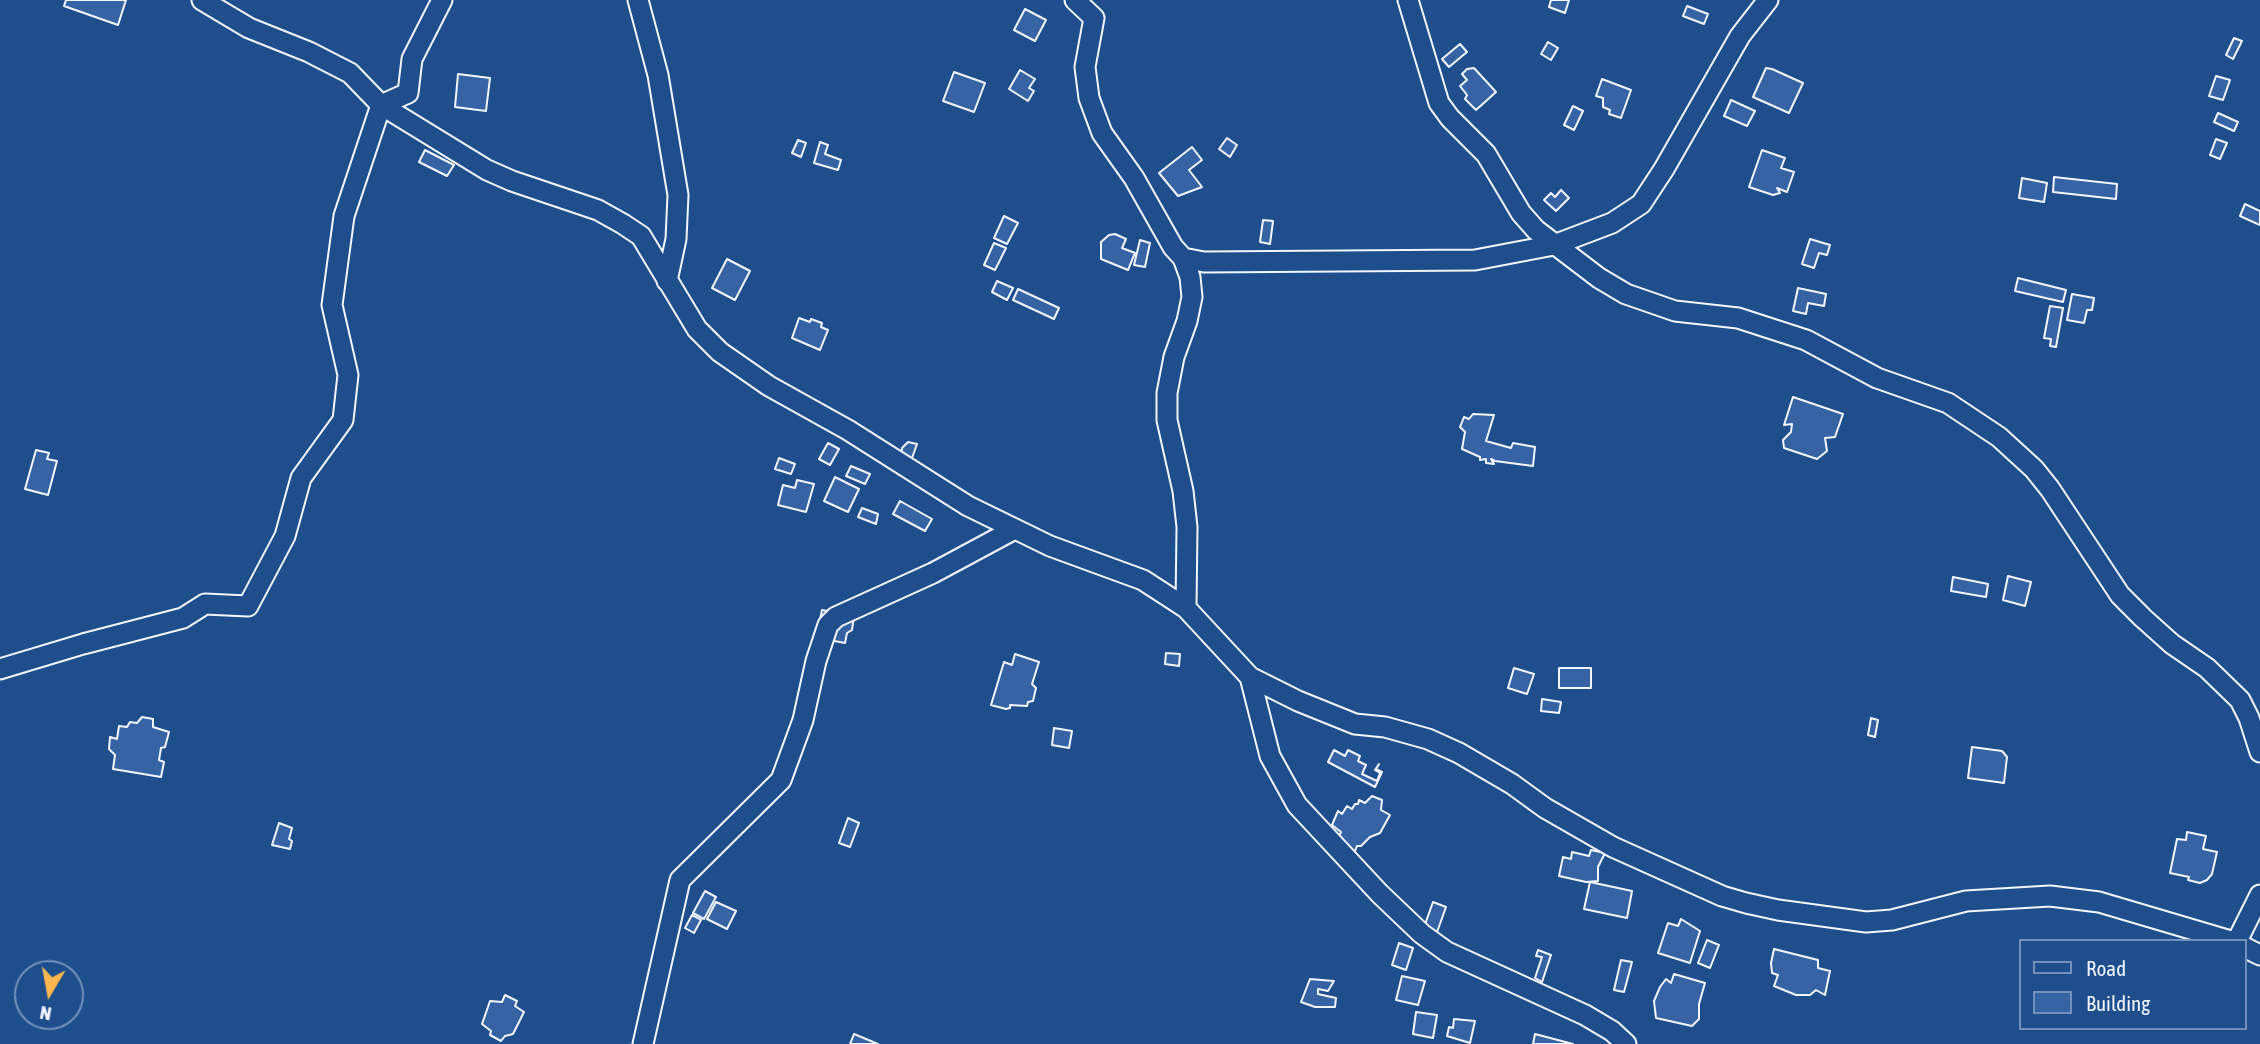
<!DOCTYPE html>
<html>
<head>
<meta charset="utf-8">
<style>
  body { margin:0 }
  #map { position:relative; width:2260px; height:1044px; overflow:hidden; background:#1f4e8c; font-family:"Asap Condensed",sans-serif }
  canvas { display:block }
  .legend { position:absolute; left:2019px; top:939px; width:228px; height:91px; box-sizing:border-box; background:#1f4e8c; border:2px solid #7391ba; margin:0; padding:9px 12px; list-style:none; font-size:21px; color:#f2f6ff }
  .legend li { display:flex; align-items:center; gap:14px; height:35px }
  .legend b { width:35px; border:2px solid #7391ba }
  .north { position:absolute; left:14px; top:960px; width:70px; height:70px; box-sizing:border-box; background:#1f4e8c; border:2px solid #7391ba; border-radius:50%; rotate:190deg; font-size:19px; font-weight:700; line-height:28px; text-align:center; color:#f2f6ff }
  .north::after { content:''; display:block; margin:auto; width:24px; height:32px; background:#ffb74d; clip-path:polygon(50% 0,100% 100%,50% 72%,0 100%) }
</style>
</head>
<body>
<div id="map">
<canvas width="2260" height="1044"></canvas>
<ul class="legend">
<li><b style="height:9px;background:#1f4e8c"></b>Road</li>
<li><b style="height:19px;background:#3563a3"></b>Building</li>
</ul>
<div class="north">N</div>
</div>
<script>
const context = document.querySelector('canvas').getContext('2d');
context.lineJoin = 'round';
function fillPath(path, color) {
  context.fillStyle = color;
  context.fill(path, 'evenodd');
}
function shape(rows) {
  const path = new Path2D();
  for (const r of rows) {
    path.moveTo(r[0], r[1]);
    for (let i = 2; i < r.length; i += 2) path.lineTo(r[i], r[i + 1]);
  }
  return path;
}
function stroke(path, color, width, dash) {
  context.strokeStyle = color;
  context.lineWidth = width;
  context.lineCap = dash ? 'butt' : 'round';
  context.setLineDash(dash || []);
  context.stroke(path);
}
const building = shape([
  [66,0,126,0,118,25,64,6,66,0],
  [1551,0,1569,0,1565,13,1549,7,1551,0],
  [1687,6,1708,14,1704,24,1683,16,1687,6],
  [1025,9,1046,20,1035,41,1014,30,1025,9],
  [2234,38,2242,41,2233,59,2226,55,2234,38],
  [1548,42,1558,48,1551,60,1541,54,1548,42],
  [1460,44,1467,52,1449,67,1442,59,1460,44],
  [1474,68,1496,92,1476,110,1465,99,1467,95,1460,86,1467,80,1462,74,1467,69,1474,68],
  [1766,68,1772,69,1803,83,1789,113,1753,97,1766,68],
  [1020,70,1035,79,1029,88,1034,91,1028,101,1009,89,1020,70],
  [954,72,985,83,974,112,943,101,954,72],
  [458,74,490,78,486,111,455,107,458,74],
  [2216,76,2230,80,2223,100,2209,96,2216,76],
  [1602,79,1631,90,1621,118,1609,114,1610,110,1603,107,1603,98,1596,96,1602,79],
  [1731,100,1755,111,1747,126,1724,116,1731,100],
  [1573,106,1583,111,1574,130,1564,125,1573,106],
  [2218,113,2238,122,2234,131,2214,122,2218,113],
  [1227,138,1237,145,1230,157,1219,149,1227,138],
  [2216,139,2227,143,2220,159,2210,155,2216,139],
  [798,140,806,143,801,157,792,153,798,140],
  [820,142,828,145,825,154,841,160,838,170,814,163,820,142],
  [1192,147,1202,160,1189,170,1202,187,1178,196,1159,173,1192,147],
  [425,150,454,165,447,176,419,162,425,150],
  [1762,150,1785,158,1781,168,1794,172,1787,192,1777,188,1780,193,1773,195,1749,187,1762,150],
  [2054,177,2117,184,2116,199,2053,192,2054,177],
  [2022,178,2047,183,2044,202,2019,198,2022,178],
  [1561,190,1569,198,1556,211,1544,200,1551,193,1555,197,1561,190],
  [2245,204,2260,211,2260,225,2240,216,2245,204],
  [1004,216,1018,223,1007,244,994,238,1004,216],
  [1263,220,1273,221,1270,244,1260,242,1263,220],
  [1115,234,1126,239,1122,248,1135,253,1128,270,1101,259,1101,242,1109,235,1115,234],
  [1810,239,1830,245,1827,255,1819,253,1814,268,1802,264,1810,239],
  [1140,240,1150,243,1145,267,1134,265,1140,240],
  [994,243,1006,248,995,270,984,265,994,243],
  [727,259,750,271,735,300,712,288,727,259],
  [2018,278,2066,290,2063,302,2015,291,2018,278],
  [997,281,1013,288,1007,300,992,292,997,281],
  [1798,288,1826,294,1824,306,1808,303,1806,314,1793,311,1798,288],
  [1018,289,1059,308,1054,319,1013,300,1018,289],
  [2072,294,2094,298,2092,310,2087,310,2084,323,2067,320,2072,294],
  [2050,306,2063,308,2056,347,2050,346,2051,339,2044,338,2050,306],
  [799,318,810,322,811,319,822,323,821,327,828,330,820,350,792,338,799,318],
  [1793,397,1843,414,1835,437,1825,438,1827,451,1817,459,1784,448,1783,440,1791,432,1792,424,1784,425,1793,397],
  [1473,414,1494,415,1486,441,1511,448,1513,443,1535,447,1533,466,1495,461,1491,459,1494,464,1486,463,1486,459,1480,460,1480,457,1462,449,1465,432,1460,427,1464,417,1469,419,1473,414],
  [908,442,917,444,912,458,901,457,902,448,908,442],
  [828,443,839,449,830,465,819,459,828,443],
  [36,450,49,453,47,459,57,461,48,495,25,489,36,450],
  [779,458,795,464,791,474,775,469,779,458],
  [851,466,870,474,865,484,846,476,851,466],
  [835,477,859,489,848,512,824,501,835,477],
  [797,480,814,484,806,512,778,505,783,485,795,488,797,480],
  [900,501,932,519,925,531,893,514,900,501],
  [862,508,878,514,876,524,858,517,862,508],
  [2008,576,2031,582,2025,606,2003,600,2008,576],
  [1953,577,1988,584,1986,597,1951,591,1953,577],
  [822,610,854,616,852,630,847,633,845,643,829,640,815,644,822,610],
  [1166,653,1180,654,1179,666,1165,664,1166,653],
  [1015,654,1039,662,1032,684,1036,688,1033,701,1028,702,1027,706,1010,705,1010,708,1006,709,991,705,1004,662,1012,665,1015,654],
  [1514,668,1534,674,1527,694,1508,688,1514,668],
  [1559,668,1591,668,1591,688,1559,688,1559,668],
  [1542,699,1561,702,1559,713,1541,711,1542,699],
  [142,717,153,719,153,727,169,732,165,747,161,748,159,760,164,762,161,777,113,769,115,755,109,749,110,737,117,739,119,726,127,727,130,722,137,723,142,717],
  [1871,718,1878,720,1875,737,1868,735,1871,718],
  [1054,728,1072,731,1069,748,1052,745,1054,728],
  [1972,747,2002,751,2007,757,2004,783,1968,778,1972,747],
  [1334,750,1345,756,1348,750,1360,756,1358,761,1366,765,1362,774,1377,781,1380,773,1375,770,1379,764,1376,769,1382,772,1375,787,1328,762,1334,750],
  [1372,796,1382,800,1381,810,1390,815,1380,833,1370,837,1361,846,1357,846,1355,851,1336,843,1341,832,1332,825,1338,811,1342,814,1347,806,1352,809,1355,804,1358,804,1359,800,1365,803,1372,796],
  [848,818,859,823,850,847,839,843,848,818],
  [279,823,292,828,289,839,292,841,290,849,272,845,279,823],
  [2187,832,2206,836,2203,849,2217,852,2212,874,2207,880,2200,883,2188,880,2189,877,2170,873,2177,839,2186,840,2187,832],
  [1591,850,1605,853,1598,867,1598,881,1586,882,1559,876,1563,857,1571,859,1572,852,1589,856,1591,850],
  [1590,882,1632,891,1627,918,1584,909,1590,882],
  [705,891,716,897,704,919,693,913,705,891],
  [716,902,736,911,727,929,707,919,716,902],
  [1433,902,1446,907,1436,935,1423,930,1433,902],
  [692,915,701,920,694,933,685,928,692,915],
  [1681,919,1700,931,1690,963,1658,953,1668,923,1678,926,1681,919],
  [1707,940,1719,945,1710,968,1698,963,1707,940],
  [1399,943,1413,948,1406,970,1392,965,1399,943],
  [1774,949,1818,960,1818,968,1830,971,1825,995,1816,990,1810,995,1796,995,1774,986,1778,975,1772,973,1771,963,1774,949],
  [1538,950,1551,955,1542,982,1535,978,1542,957,1536,956,1538,950],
  [1621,960,1632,962,1624,992,1614,990,1621,960],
  [1674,974,1705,983,1699,1004,1699,1019,1692,1026,1656,1018,1654,1001,1660,987,1666,979,1671,983,1674,974],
  [1402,976,1425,981,1418,1005,1396,1000,1402,976],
  [1310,979,1334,981,1328,991,1318,989,1318,994,1336,998,1335,1007,1315,1007,1301,1002,1310,979],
  [505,995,517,1001,515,1006,524,1012,513,1034,505,1036,501,1041,490,1035,491,1031,482,1024,490,1001,502,1002,505,995],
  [1416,1012,1437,1015,1433,1038,1413,1034,1416,1012],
  [1454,1019,1475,1021,1470,1043,1447,1036,1449,1027,1453,1028,1454,1019],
  [854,1034,878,1044,850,1044,854,1034],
  [1535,1034,1573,1044,1533,1044,1535,1034]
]);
fillPath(building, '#3563a3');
stroke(building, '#f2f6ff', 2);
const street = shape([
  [202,0,249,28,309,52,350,73,381,105,487,170,512,181,598,210,623,224,641,236,697,329,720,352,769,386,848,430,968,506,1050,546,1143,580,1186,608,1250,677,1298,701,1355,724,1385,727,1428,739,1459,753,1512,784,1545,808,1613,847,1722,896,1746,903,1778,910,1866,922,1892,920,1966,901,2050,896,2099,902,2231,941],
  [638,0,658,75,678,195,676,239,667,281],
  [1075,0,1094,18,1085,67,1089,98,1102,133,1134,178,1173,247,1183,258,1204,262,1475,260,1554,245,1612,223,1641,204,1664,169,1740,36,1768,0],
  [1408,0,1439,103,1450,118,1486,154,1521,213,1536,230,1599,278,1626,294,1675,311,1738,318,1806,340,1877,378,1948,403,1999,437,2034,469,2050,489,2120,595,2143,618,2172,644,2207,668,2240,700,2249,718,2260,752],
  [1183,258,1190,277,1192,297,1187,321,1174,357,1167,393,1167,420,1183,491,1187,527,1186,608],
  [0,669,83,644,183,618,205,604,248,606,285,536,301,478,343,420,348,375,332,305,344,216,381,105,408,93,412,59,442,0],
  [1250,677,1270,756,1297,805,1380,894,1422,934,1447,952,1585,1015,1612,1031,1626,1044],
  [2237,941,2260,895],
  [2244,947,2260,955],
  [643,1044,680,880,781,780,803,720,816,661,828,625,836,617,933,573,1013,530]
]);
stroke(street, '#f2f6ff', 23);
stroke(street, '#1f4e8c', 19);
</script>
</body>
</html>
